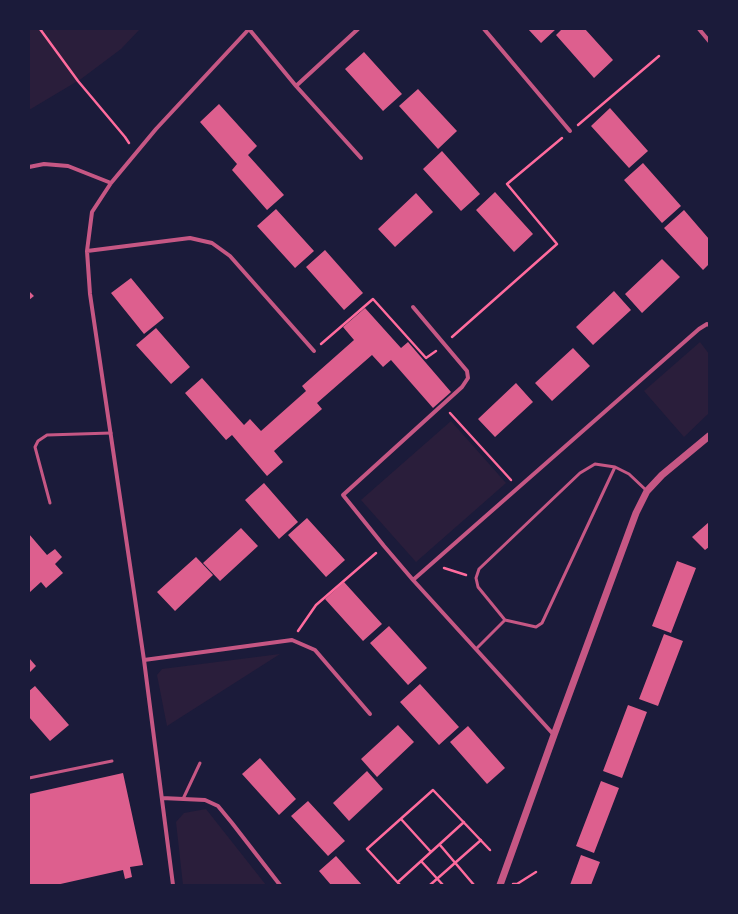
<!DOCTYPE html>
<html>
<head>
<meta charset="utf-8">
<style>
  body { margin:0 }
  #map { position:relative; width:738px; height:914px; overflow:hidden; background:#1b1b3a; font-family:Commissioner,sans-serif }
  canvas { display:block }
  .frame { position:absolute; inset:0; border:30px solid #1b1b3a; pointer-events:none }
</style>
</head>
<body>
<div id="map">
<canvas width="738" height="914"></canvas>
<div class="frame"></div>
</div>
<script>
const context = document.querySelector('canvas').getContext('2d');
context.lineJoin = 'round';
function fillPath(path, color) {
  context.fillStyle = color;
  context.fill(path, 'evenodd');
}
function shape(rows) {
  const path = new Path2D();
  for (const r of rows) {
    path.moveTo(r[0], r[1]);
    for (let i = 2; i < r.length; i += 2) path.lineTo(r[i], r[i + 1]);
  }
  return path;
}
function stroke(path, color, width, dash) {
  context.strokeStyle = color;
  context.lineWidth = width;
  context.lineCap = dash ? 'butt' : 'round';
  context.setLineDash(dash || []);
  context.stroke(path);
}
fillPath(shape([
  [29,29,140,29,121,49,81,79,29,110],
  [700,342,709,354,709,413,684,437,644,391],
  [451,421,506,483,416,562,361,500],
  [280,654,167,726,157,675,162,669],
  [206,809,266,885,183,885,176,822,184,813]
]), '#2a1e3b');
fillPath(shape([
  [528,29,556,29,541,43],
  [562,29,585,29,613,60,594,78,556,35],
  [364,52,402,94,383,111,345,69],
  [418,89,457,131,438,149,399,106],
  [219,104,257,146,248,155,284,195,267,210,232,170,237,164,200,122],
  [610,108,648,151,629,168,591,126],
  [442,151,480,194,461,211,423,169],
  [643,163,681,206,662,223,624,180],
  [495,192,533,234,514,252,476,210],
  [416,193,433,212,395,247,378,229],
  [276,209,314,251,295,268,257,226],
  [684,210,709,239,709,264,703,270,664,228],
  [325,250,363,293,344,310,306,267],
  [662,259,680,277,642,313,625,294],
  [131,278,164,318,144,334,111,293],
  [29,291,34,296,29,300],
  [614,291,631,310,593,345,576,327],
  [365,308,401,348,408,342,451,392,433,408,391,360,383,367,372,355,317,403,322,409,274,451,283,462,267,476,232,435,226,440,185,393,202,378,244,425,250,419,261,431,306,391,302,386,354,340,343,327],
  [156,328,190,367,171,384,136,345],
  [573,348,590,366,552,401,535,383],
  [516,383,533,402,495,437,478,419],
  [264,483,298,522,279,539,245,500],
  [307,518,345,560,326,577,288,535],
  [709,522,709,547,705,550,692,537],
  [241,528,258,546,220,581,203,563],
  [29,534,47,555,55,549,62,557,55,564,63,573,46,588,41,582,30,592,29,591],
  [196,557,213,575,175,611,157,592],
  [677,561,696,568,671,633,652,626],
  [344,582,382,624,363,641,325,599],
  [389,626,427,668,408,685,370,643],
  [664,634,683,641,658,706,639,699],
  [29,658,36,666,29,673],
  [420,684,459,727,439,745,400,702],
  [35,686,69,725,50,741,29,717,29,691],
  [628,705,647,712,622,778,603,771],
  [398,725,414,742,377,777,361,759],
  [468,726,505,768,487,784,450,742],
  [260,758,296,799,279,815,242,774],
  [367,771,383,789,349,821,333,803],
  [123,773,143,865,130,867,132,877,125,879,123,870,56,885,29,885,29,794],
  [601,781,619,788,594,853,576,846],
  [308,801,345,841,328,856,291,816],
  [581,855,600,862,591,885,570,885],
  [336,856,362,885,331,885,319,871]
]), '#dd5f8e');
stroke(shape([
  [40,29,78,81,125,137,129,143],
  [578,125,659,56],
  [452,337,557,244,507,184,562,138],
  [321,344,373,299,426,358,436,351],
  [450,413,511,480],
  [444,568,466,575],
  [298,631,316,605,376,553],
  [401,819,431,852],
  [440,845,474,885],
  [421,861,443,885],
  [398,882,464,822],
  [513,884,517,884,536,872],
  [400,885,367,849,433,790,490,850],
  [430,885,481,840]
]), '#ff6b9d', 2.5);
stroke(shape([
  [50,503,35,447,38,441,47,435,111,433],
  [505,620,478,587,476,578,479,569,580,473,595,464,615,467,629,474,647,491],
  [476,649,505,620,536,627,542,623,615,467],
  [29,778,112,761],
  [183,799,200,763]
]), '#c65784', 3);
stroke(shape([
  [249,29,296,86,361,158],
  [484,29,570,131],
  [699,29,709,41],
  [296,86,358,29],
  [29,167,44,164,68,166,111,183],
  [87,251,190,238,212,243,230,256,314,351],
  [413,307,467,371,468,378,462,387,343,495,384,546,413,580,554,735],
  [413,580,699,329,707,324,709,325],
  [144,660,292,640,315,650,370,714],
  [162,798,205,800,218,806,232,823,280,885],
  [173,885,144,660,90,294,87,251,92,212,111,183,156,129,249,29]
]), '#c65784', 4);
stroke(shape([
  [500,885,554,735,636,513,647,491,662,475,709,436]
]), '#c65784', 7);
</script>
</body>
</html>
